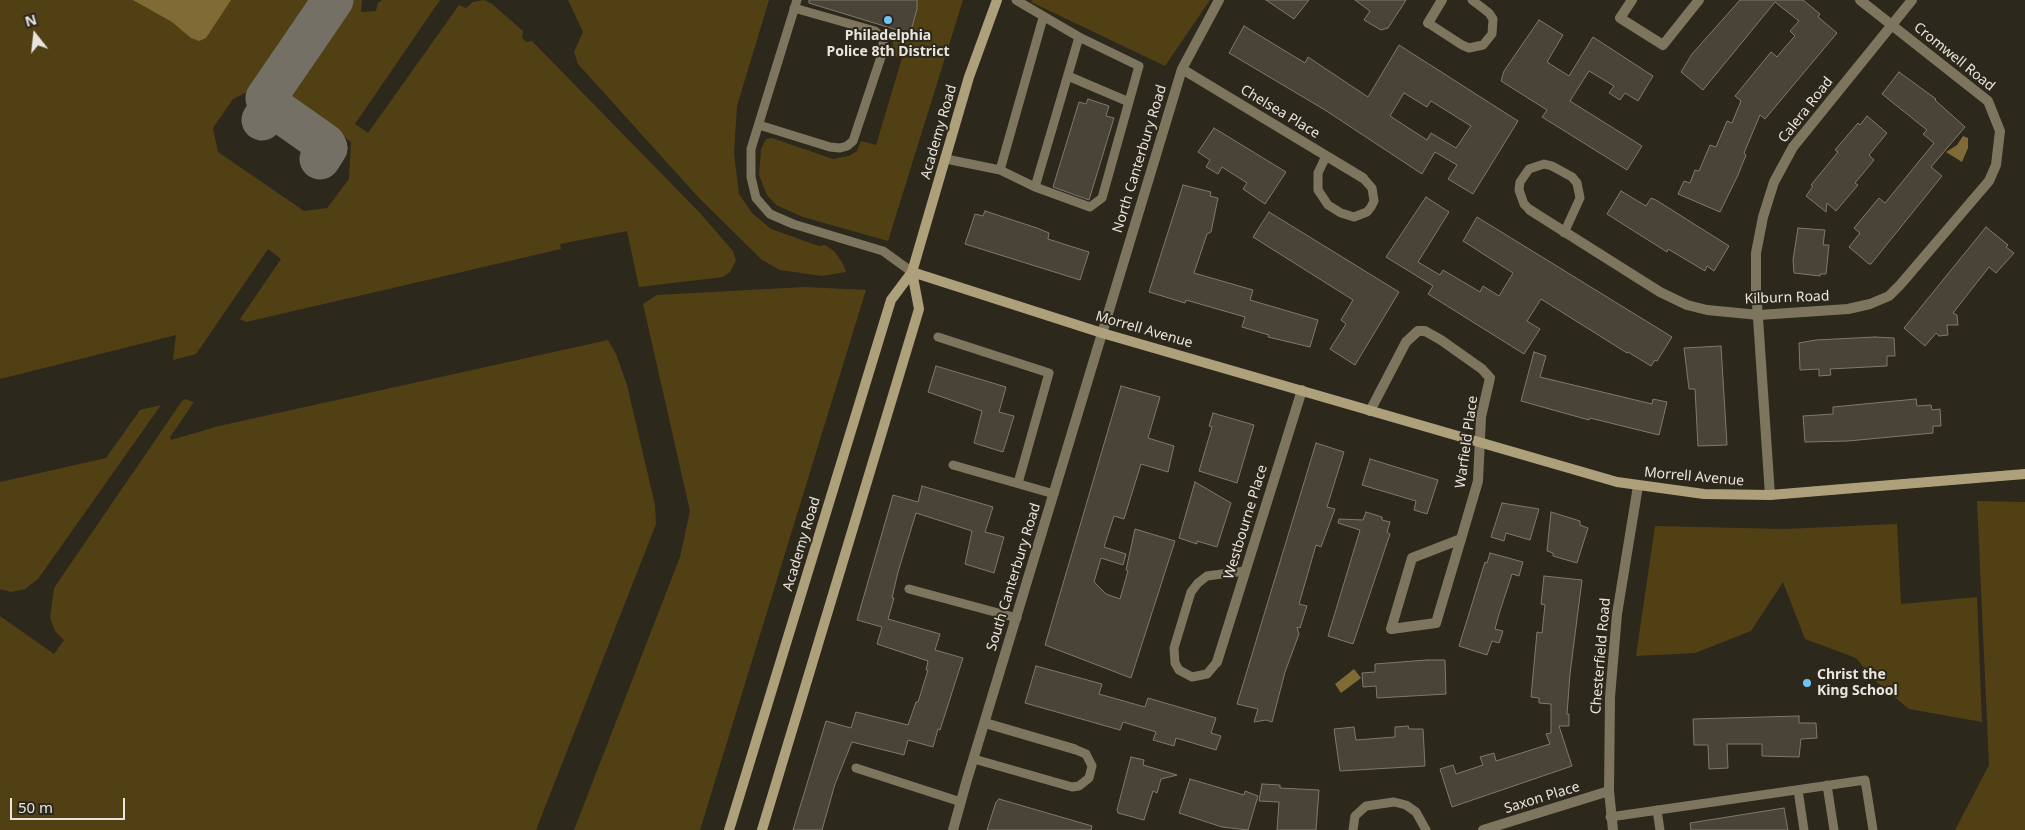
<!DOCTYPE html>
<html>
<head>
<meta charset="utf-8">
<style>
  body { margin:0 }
  #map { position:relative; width:2025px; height:830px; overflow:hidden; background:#2d281c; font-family:"Noto Sans",sans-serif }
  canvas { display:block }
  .north { position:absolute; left:10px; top:10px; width:50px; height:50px; -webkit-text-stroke:4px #2d281c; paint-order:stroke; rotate:344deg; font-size:14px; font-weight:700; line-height:20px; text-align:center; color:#e9e5de }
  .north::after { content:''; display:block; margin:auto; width:18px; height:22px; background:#e9e5de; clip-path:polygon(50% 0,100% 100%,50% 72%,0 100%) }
  .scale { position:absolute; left:10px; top:798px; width:115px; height:22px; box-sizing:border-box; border:2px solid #e9e5de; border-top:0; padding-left:6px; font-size:15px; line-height:18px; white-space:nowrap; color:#e9e5de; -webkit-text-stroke:4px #2d281c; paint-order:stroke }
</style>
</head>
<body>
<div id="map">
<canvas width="2025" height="830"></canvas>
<div class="north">N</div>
<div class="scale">50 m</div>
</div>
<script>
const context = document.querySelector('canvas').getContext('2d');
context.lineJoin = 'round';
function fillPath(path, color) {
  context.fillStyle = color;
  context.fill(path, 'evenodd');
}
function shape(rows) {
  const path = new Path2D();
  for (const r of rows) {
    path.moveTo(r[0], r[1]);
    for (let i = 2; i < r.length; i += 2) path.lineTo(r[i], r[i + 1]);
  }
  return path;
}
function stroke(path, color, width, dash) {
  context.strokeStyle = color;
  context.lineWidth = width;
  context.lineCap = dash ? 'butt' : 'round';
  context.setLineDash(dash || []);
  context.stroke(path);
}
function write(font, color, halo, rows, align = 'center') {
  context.font = font + ' "Noto Sans",sans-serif';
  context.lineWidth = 4;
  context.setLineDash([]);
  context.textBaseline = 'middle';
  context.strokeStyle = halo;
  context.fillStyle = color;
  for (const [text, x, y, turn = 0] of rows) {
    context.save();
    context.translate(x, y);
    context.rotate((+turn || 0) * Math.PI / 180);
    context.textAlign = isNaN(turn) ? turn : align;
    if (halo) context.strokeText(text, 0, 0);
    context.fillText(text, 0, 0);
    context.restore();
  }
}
fillPath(shape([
  [0,0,322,0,265,83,233,99,213,128,218,152,304,211,327,208,349,179,351,142,281,93,342,0,362,0,361,12,376,11,378,3,382,0,440,0,355,124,368,133,459,5,466,8,473,2,484,0,492,4,523,31,522,38,527,42,532,41,700,213,733,251,736,261,730,272,723,277,639,287,627,231,560,244,561,249,246,322,240,319,281,259,268,249,196,354,173,360,176,335,0,379],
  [568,0,769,0,737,106,734,153,739,194,752,213,771,229,819,246,825,245,835,252,843,264,846,272,822,276,780,270,762,260,699,198,578,64,574,52,583,32],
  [917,0,963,0,888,241,803,217,776,205,767,195,759,175,761,149,766,139,772,138,833,159,849,156,857,151,861,141,876,145,902,58,894,56,892,37,896,30,910,34],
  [1032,0,1210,0,1165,66,1031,2],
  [805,287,866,290,700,830,574,830,680,557,690,511,643,304,657,295],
  [608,340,616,354,627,385,655,505,656,524,536,830,0,830,0,616,54,654,64,640,55,631,50,618,54,588,182,401,185,399,194,402,170,437,171,440,219,426],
  [161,405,38,579,25,589,11,592,0,589,0,482,106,458,140,410],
  [1977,501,2025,502,2025,830,1955,830,1989,765],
  [1897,524,1901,604,1977,597,1982,722,1909,709,1873,679,1856,658,1805,639,1783,582,1751,631,1695,653,1636,656,1655,526,1784,529]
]), '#514014');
fillPath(shape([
  [133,0,231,0,206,38,199,41,191,38,172,22],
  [1963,136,1968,138,1968,148,1962,162,1946,152,1957,145],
  [1354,669,1361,678,1341,693,1335,684]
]), '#806a35');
stroke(shape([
  [268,104,325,144,327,148,320,159],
  [262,120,269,109,266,98,333,0]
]), '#747065', 41);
const building = shape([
  [809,0,917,0,917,9,910,34,809,3,809,0],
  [1266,0,1309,0,1294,19,1266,0],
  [1355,0,1406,0,1388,28,1381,30,1364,20,1370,11,1355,0],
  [1740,0,1803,0,1820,14,1818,17,1837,33,1765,119,1760,115,1744,153,1746,155,1738,175,1720,212,1678,194,1684,181,1690,183,1695,170,1699,171,1710,145,1716,147,1727,121,1732,123,1741,101,1735,96,1771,52,1777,57,1786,46,1795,36,1790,31,1799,21,1775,2,1703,90,1681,72,1692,54,1740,0],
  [1539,20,1563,35,1547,62,1569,76,1593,37,1653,76,1638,101,1625,93,1620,100,1609,93,1614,86,1589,71,1570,101,1642,146,1627,170,1542,117,1547,110,1501,81,1504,71,1539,20],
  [1244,26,1305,63,1308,57,1368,97,1399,45,1518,121,1473,194,1448,179,1457,165,1435,152,1422,174,1325,110,1229,53,1244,26],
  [1404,93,1427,107,1431,101,1471,126,1456,148,1431,133,1427,140,1390,116,1404,93],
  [1899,72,1936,99,1935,100,1965,127,1931,167,1942,176,1871,264,1869,264,1849,247,1860,233,1854,228,1879,198,1885,203,1934,143,1923,134,1927,130,1882,94,1899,72],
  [1088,99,1109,106,1106,116,1114,118,1089,200,1053,187,1079,102,1086,104,1088,99],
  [1867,116,1887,133,1869,155,1874,160,1855,183,1858,185,1836,211,1827,203,1826,212,1806,196,1813,186,1811,185,1838,152,1835,150,1858,123,1860,125,1867,116],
  [1214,128,1286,172,1265,204,1243,189,1247,183,1222,167,1218,174,1206,167,1210,160,1198,152,1214,128],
  [1183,185,1211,192,1210,196,1218,198,1211,232,1207,234,1194,273,1253,290,1250,300,1318,320,1310,347,1268,337,1269,335,1242,327,1245,317,1186,300,1185,303,1149,292,1183,185],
  [1621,191,1646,206,1651,198,1656,200,1729,246,1714,271,1707,266,1705,271,1668,249,1667,252,1607,214,1621,191],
  [1426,197,1449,212,1418,262,1440,275,1443,270,1480,292,1483,286,1499,296,1513,273,1463,241,1477,217,1672,337,1657,361,1655,360,1651,366,1628,352,1627,353,1541,299,1527,321,1540,329,1524,354,1428,294,1433,286,1386,257,1426,197],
  [985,211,1037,228,1049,233,1048,239,1089,252,1080,280,965,244,975,214,983,216,985,211],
  [1269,212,1399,292,1355,365,1330,349,1346,324,1341,320,1353,300,1253,237,1269,212],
  [1986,227,2008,245,2006,247,2014,253,1996,273,1989,267,1953,313,1957,315,1958,325,1947,325,1948,335,1939,336,1936,333,1925,346,1904,328,1986,227],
  [1798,228,1825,230,1823,245,1829,245,1826,274,1820,274,1820,276,1794,273,1793,260,1798,228],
  [1875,337,1894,338,1895,356,1887,356,1887,366,1830,369,1831,375,1819,376,1819,369,1800,370,1799,343,1816,340,1875,337],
  [1721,346,1727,445,1698,446,1695,389,1689,389,1684,348,1721,346],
  [1534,352,1546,356,1540,377,1652,404,1653,399,1667,402,1659,435,1590,418,1589,420,1521,401,1534,352],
  [936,366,1006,387,999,412,1014,416,1003,452,974,443,982,411,928,392,936,366],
  [1121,386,1160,397,1148,438,1174,446,1168,472,1141,464,1124,519,1114,516,1104,547,1126,554,1123,565,1101,558,1094,582,1106,594,1120,599,1128,571,1126,570,1135,529,1175,541,1131,678,1045,645,1121,386],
  [1916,399,1917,406,1931,405,1932,410,1940,409,1941,426,1933,426,1933,433,1848,441,1805,442,1803,416,1833,414,1833,407,1916,399],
  [1213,413,1254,425,1237,483,1199,471,1212,427,1209,426,1213,413],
  [1316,443,1344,452,1327,507,1335,509,1321,547,1316,545,1299,604,1307,606,1300,628,1297,627,1299,634,1285,672,1272,722,1266,720,1254,722,1258,709,1237,704,1316,443],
  [1370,459,1438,480,1427,514,1414,510,1416,501,1362,485,1370,459],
  [1195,482,1231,503,1217,547,1197,541,1197,544,1179,538,1195,482],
  [922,486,993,507,985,532,1004,537,994,573,965,564,972,531,916,513,898,572,892,598,894,598,888,619,940,634,935,650,963,658,940,730,938,729,933,747,908,740,904,755,852,742,835,784,822,830,793,830,826,721,851,728,856,712,908,725,916,702,918,702,928,670,926,670,928,661,877,644,882,627,857,620,893,495,918,502,922,486],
  [1502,503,1539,509,1530,540,1506,533,1504,541,1491,537,1502,503],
  [1366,512,1382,517,1382,520,1390,522,1387,532,1390,534,1353,644,1328,636,1360,530,1338,523,1339,519,1363,520,1366,512],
  [1551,512,1580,521,1580,525,1588,528,1577,563,1553,556,1553,553,1547,551,1551,512],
  [1490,553,1523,562,1519,576,1512,574,1499,614,1495,629,1503,631,1499,643,1492,641,1487,655,1459,646,1485,562,1487,563,1490,553],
  [1544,576,1582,580,1570,674,1567,714,1569,714,1569,726,1559,726,1572,766,1452,807,1440,769,1453,765,1456,774,1483,765,1480,757,1494,753,1496,761,1550,744,1546,734,1551,733,1551,704,1539,703,1539,698,1531,697,1537,632,1542,633,1545,605,1541,604,1544,576],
  [1427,660,1445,660,1446,694,1377,698,1376,686,1363,687,1362,673,1375,672,1375,664,1427,660],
  [1036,666,1102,684,1099,694,1145,707,1148,698,1216,718,1211,733,1221,736,1216,750,1176,738,1174,746,1153,740,1156,732,1123,722,1120,730,1025,703,1036,666],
  [1799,716,1799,723,1816,723,1817,738,1801,739,1799,757,1762,756,1762,744,1727,744,1728,768,1709,769,1708,745,1694,745,1693,719,1799,716],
  [1408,726,1409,729,1423,729,1425,766,1340,771,1334,729,1354,727,1356,740,1395,737,1395,727,1408,726],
  [1131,757,1144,760,1143,765,1177,775,1161,779,1157,793,1153,791,1144,820,1118,813,1117,810,1131,757],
  [1190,779,1244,795,1245,791,1258,796,1248,830,1222,827,1179,813,1190,779],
  [1262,784,1280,785,1280,788,1319,790,1316,830,1277,830,1279,802,1259,801,1262,784],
  [999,799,1092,826,1091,830,987,830,996,802,999,799],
  [1784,808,1788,830,1691,830,1690,823,1784,808]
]);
fillPath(building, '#494437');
stroke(building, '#7f796b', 1);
stroke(shape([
  [797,0,751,149,751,177,756,198,770,214,793,224,883,251,912,272],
  [1428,23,1462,45,1469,48,1483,45,1492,34,1493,19,1489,13,1472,0],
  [1068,76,1129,102],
  [759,125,830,147,840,148,847,146,853,141,884,48,882,38,875,31,794,8],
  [1326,156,1318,173,1318,190,1328,205,1341,213,1354,217,1367,212,1371,207,1374,201,1372,188,1363,178],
  [946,159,1000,170,1035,187,1079,37,1016,0],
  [1000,170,1043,18],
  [1035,187,1090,207,1102,198,1139,66,1079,37],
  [1530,210,1524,204,1519,190,1520,182,1529,169,1544,164,1552,166,1572,177,1577,183,1580,198,1564,233],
  [938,337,1049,373,1018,483],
  [953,465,1054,494],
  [909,589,1017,618],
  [1217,662,1207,674,1192,677,1179,670,1175,663,1174,648,1191,592,1198,583,1207,576,1245,571],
  [974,759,1072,787,1079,786,1089,778,1092,766,1086,754,1074,749],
  [856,768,961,802],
  [1827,785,1834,830],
  [1798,790,1804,830],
  [1657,810,1660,830],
  [1610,817,1865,780,1873,830],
  [1353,830,1355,816,1366,806,1394,802,1406,805,1416,812,1426,830]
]), '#7e755f', 9);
stroke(shape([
  [1632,0,1620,18,1663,45,1699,0],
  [1428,23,1442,0],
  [1182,69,1363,178],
  [1530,210,1660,292,1687,305,1707,310,1759,315,1848,309,1870,304,1889,296,1900,285,1989,181,1996,165,2000,131,1988,101,1860,0],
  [1370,411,1406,342,1418,331,1425,331,1441,340,1482,369,1490,378,1481,417,1478,481,1461,539,1436,623,1391,629,1412,558,1461,539],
  [1770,495,1756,289,1756,253,1763,217,1774,182,1793,147,1912,0],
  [1217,662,1302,390],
  [985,723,1074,749],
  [953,830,966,783,1182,69,1219,0],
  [1483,830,1609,791],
  [1613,830,1609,791,1610,697,1617,614,1638,486]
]), '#7e755f', 10);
stroke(shape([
  [912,272,1102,333,1617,482,1704,494,1770,495,2025,474],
  [729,830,891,300,912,272,969,77,997,0],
  [762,830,919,309,912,272]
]), '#afa07c', 10);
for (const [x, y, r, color] of [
  [888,20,5,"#70c2f4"],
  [1807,683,5,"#70c2f4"]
]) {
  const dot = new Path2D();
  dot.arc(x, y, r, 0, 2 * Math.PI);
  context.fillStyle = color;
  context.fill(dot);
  stroke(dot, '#2d281c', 2);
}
write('bold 14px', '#e9e5de', '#2d281c', [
  ["Philadelphia",888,36],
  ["Police 8th District",888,52],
  ["Christ the",1817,675,"left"],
  ["King School",1817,691,"left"]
]);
write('14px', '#e9e5de', '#2d281c', [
  ["Cromwell Road",1954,57,39],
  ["Calera Road",1806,110,-52],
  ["Chelsea Place",1280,112,31],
  ["Academy Road",939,132,-74],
  ["North Canterbury Road",1140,159,-73],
  ["Kilburn Road",1787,298,-2],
  ["Morrell Avenue",1144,330,16],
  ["Warfield Place",1467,442,-82],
  ["Morrell Avenue",1694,477,5],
  ["Westbourne Place",1246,522,-73],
  ["Academy Road",802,544,-73],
  ["South Canterbury Road",1014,577,-73],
  ["Chesterfield Road",1601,656,-85],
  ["Saxon Place",1542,798,-17]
]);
</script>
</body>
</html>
